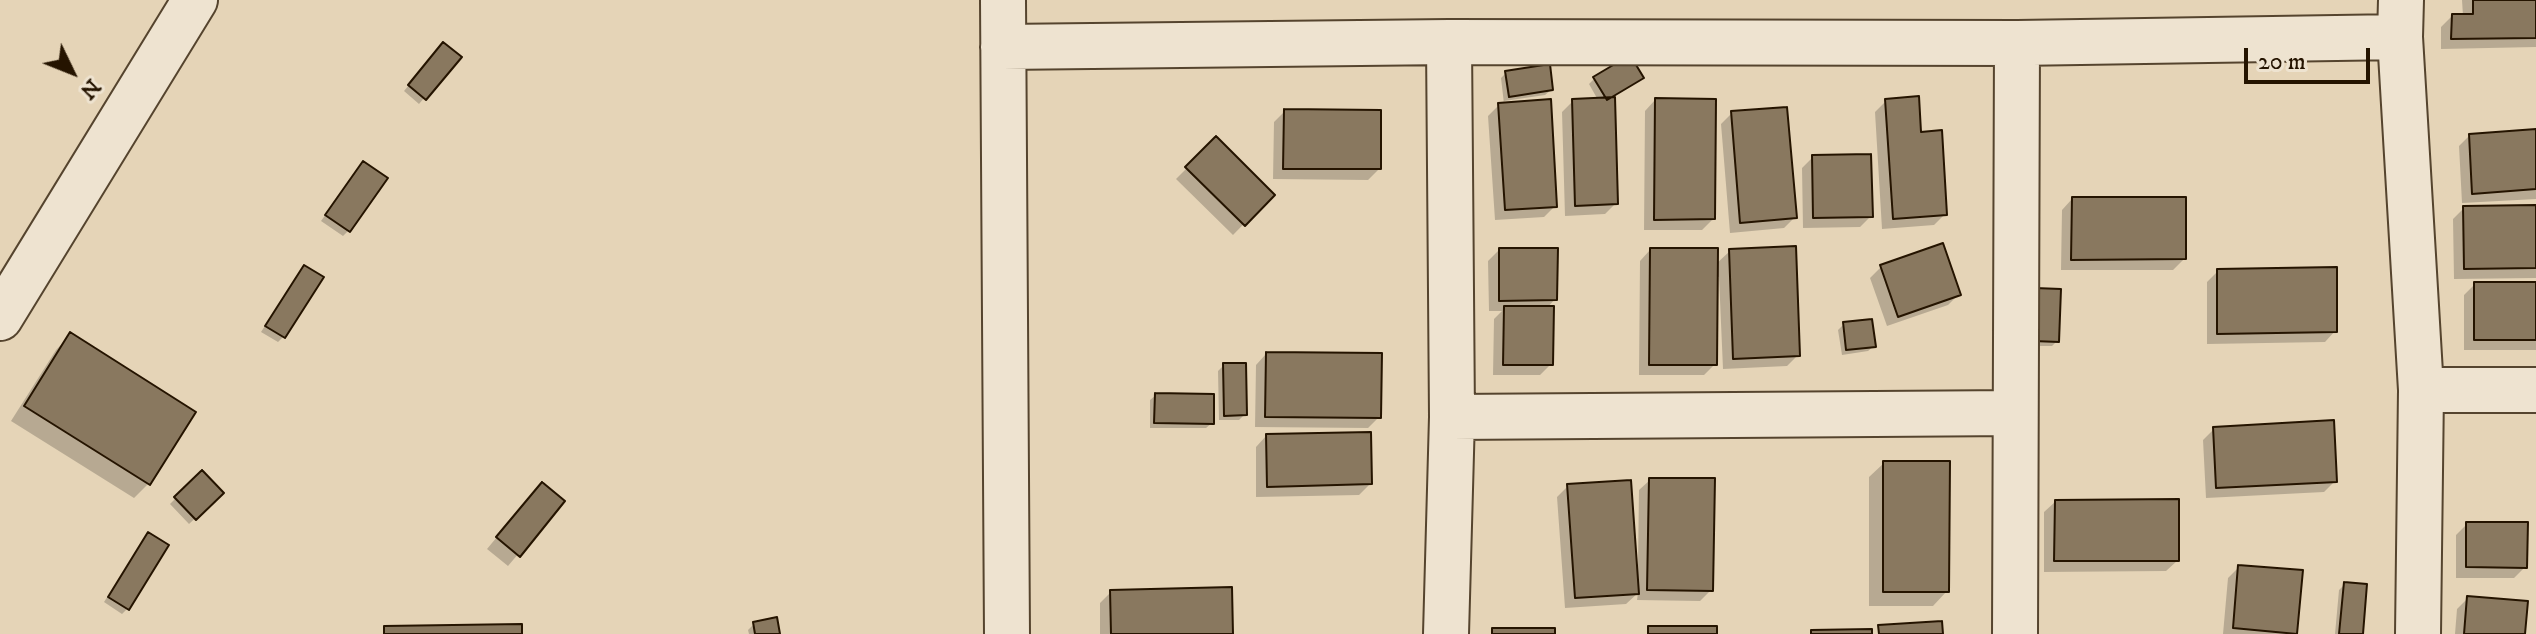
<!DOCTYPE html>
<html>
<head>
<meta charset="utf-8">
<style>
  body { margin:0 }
  #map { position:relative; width:2536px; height:634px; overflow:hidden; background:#e5d4b7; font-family:"IM FELL DW Pica",serif }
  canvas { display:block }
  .north { position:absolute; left:32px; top:32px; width:80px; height:80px; -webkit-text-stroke:6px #eee3d0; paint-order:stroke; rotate:133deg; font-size:22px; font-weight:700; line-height:32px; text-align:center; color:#251400 }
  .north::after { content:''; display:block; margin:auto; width:28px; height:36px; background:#251400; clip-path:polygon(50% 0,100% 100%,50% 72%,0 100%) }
  .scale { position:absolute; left:2244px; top:48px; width:126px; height:36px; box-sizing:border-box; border:4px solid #251400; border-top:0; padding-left:10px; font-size:24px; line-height:28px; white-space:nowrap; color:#251400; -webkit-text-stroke:6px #eee3d0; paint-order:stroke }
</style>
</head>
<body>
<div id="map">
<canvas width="2536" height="634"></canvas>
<div class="north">N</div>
<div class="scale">20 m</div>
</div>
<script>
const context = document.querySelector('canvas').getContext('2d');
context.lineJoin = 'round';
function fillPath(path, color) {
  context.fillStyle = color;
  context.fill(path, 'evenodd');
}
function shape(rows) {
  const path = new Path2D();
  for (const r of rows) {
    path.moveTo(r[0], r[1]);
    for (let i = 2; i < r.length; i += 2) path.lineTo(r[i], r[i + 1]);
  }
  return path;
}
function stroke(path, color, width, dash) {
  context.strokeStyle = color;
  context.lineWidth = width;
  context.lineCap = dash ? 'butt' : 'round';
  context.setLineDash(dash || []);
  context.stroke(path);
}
fillPath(shape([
  [2462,0,2536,0,2536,47,2441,49,2441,27,2452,16,2463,16],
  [438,50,424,98,419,104,404,91],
  [1506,73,1551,90,1545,95,1504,101,1555,206,1544,217,1495,220,1488,116,1499,105,1504,104,1501,78],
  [1595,78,1641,78,1613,97,1616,203,1605,214,1565,216,1562,112,1573,101,1598,100,1589,84],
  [1655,100,1713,219,1702,230,1644,230,1645,111],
  [1886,101,1919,134,1945,214,1934,225,1882,229,1875,112],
  [1285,111,1379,169,1368,180,1273,179,1274,122],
  [1732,113,1795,217,1784,228,1730,233,1721,124],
  [2536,131,2536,199,2462,203,2459,146,2469,136],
  [1216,139,1272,195,1233,235,1176,179],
  [1813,157,1871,216,1860,227,1803,228,1802,168],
  [358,169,348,231,343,236,321,221],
  [2072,199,2184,259,2173,270,2061,270,2062,210],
  [2536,207,2536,278,2454,279,2453,219,2464,208],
  [1499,250,1555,299,1547,308,1551,364,1540,375,1493,375,1494,319,1502,311,1489,311,1488,261],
  [1650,250,1716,264,1730,251,1798,355,1787,366,1723,369,1719,277,1716,277,1715,364,1704,375,1639,375,1640,261],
  [1881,267,1959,294,1948,305,1887,326,1870,278],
  [2218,271,2335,331,2325,342,2207,344,2207,282],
  [299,273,283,337,278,342,261,332],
  [2475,284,2536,284,2536,350,2464,350,2464,295],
  [2059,291,2057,341,2052,346,2028,346],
  [1844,324,1874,346,1868,351,1842,355,1838,330],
  [70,335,148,484,134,498,11,421,56,350],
  [1266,354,1379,417,1368,428,1255,427,1256,365],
  [1224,365,1245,414,1239,420,1219,420,1218,371],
  [1156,395,1212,423,1206,428,1150,428,1150,400],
  [2214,429,2335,481,2324,492,2206,498,2203,440],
  [1266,436,1370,484,1359,495,1256,497,1256,447],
  [1884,463,1947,591,1933,606,1869,606,1869,477],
  [202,472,222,493,189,524,170,504],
  [1650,480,1711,590,1700,601,1637,600,1638,593,1626,604,1565,608,1557,497,1568,486,1635,564,1638,564,1639,490],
  [531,496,562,502,508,566,487,549],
  [2055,502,2177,561,2166,571,2044,572,2044,512],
  [2467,524,2525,567,2514,578,2456,578,2456,535],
  [148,535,127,609,122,614,104,602],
  [2239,567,2295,633,2294,634,2223,634,2228,578],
  [2345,584,2361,634,2335,634,2339,590],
  [1111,592,1231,634,1100,634,1100,603],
  [2468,598,2523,634,2455,634,2457,609],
  [754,624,778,634,749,634,748,630]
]), '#0003');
const building = shape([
  [2473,0,2536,0,2536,38,2451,39,2452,14,2473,14,2473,0],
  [443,42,462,57,426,100,408,85,443,42],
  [1630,55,1644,78,1607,100,1593,77,1630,55],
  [1550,64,1553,90,1509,97,1505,71,1550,64],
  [1919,96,1921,132,1942,130,1947,215,1893,219,1885,99,1919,96],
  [1615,97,1618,204,1575,206,1572,99,1615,97],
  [1655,98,1716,99,1715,219,1654,220,1655,98],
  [1551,99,1557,207,1505,210,1498,103,1551,99],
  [1787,107,1797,218,1740,223,1731,111,1787,107],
  [1284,109,1381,110,1381,169,1283,169,1284,109],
  [2536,129,2536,189,2472,194,2469,134,2536,129],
  [1216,136,1275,195,1245,226,1185,167,1216,136],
  [1871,154,1873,217,1813,218,1812,155,1871,154],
  [363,161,388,178,350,232,325,215,363,161],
  [2072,197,2186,197,2186,259,2071,260,2072,197],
  [2536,205,2536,268,2464,269,2463,206,2536,205],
  [1943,243,1961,295,1898,317,1880,265,1943,243],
  [1796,246,1800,356,1733,359,1729,249,1796,246],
  [1499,248,1558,248,1557,300,1499,301,1499,248],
  [1650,248,1718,248,1717,365,1649,365,1650,248],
  [304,265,324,277,285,338,265,326,304,265],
  [2337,267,2337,332,2217,334,2217,269,2337,267],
  [2474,282,2536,282,2536,340,2474,340,2474,282],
  [2035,288,2061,289,2059,342,2033,341,2035,288],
  [1504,306,1554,306,1553,365,1503,365,1504,306],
  [1872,319,1876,347,1846,350,1843,322,1872,319],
  [70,332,196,412,150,485,24,406,70,332],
  [1266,352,1382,353,1381,418,1265,417,1266,352],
  [1223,363,1246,363,1247,415,1224,416,1223,363],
  [1155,393,1214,394,1214,424,1154,423,1155,393],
  [2334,420,2337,482,2216,488,2213,427,2334,420],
  [1371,432,1372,484,1267,487,1266,434,1371,432],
  [1883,461,1950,461,1949,592,1883,592,1883,461],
  [202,470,224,493,196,520,174,497,202,470],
  [1649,478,1715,478,1713,591,1647,590,1649,478],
  [1631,480,1639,594,1575,598,1567,484,1631,480],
  [542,482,565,501,520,557,496,537,542,482],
  [2179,499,2179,561,2054,561,2055,500,2179,499],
  [2466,522,2528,522,2527,568,2466,567,2466,522],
  [148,532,169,545,129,610,108,597,148,532],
  [2238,565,2303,570,2297,634,2233,628,2238,565],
  [2344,582,2367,584,2363,634,2339,634,2344,582],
  [1232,587,1233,634,1111,634,1110,590,1232,587],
  [2467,596,2528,601,2525,634,2464,634,2467,596],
  [777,617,780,634,755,634,753,622,777,617],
  [1942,621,1943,634,1879,634,1878,625,1942,621],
  [522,624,522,634,384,634,384,626,522,624],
  [1648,626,1717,626,1717,634,1648,634,1648,626],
  [1492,628,1555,628,1555,634,1492,634,1492,628],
  [1872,629,1872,634,1811,634,1811,630,1872,629]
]);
fillPath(building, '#89785f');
stroke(building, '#251400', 2);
const minor = shape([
  [1003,0,1007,634],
  [2401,0,2400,37,2421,390,2418,634],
  [1003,47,1449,42],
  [0,318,195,0],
  [2421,390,2536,390],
  [1452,417,2015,413],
  [1446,634,1452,417,1449,42,2017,43,2400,37],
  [2015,634,2017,43]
]);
stroke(minor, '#55442e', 48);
stroke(minor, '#eee3d0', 44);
</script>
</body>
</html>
